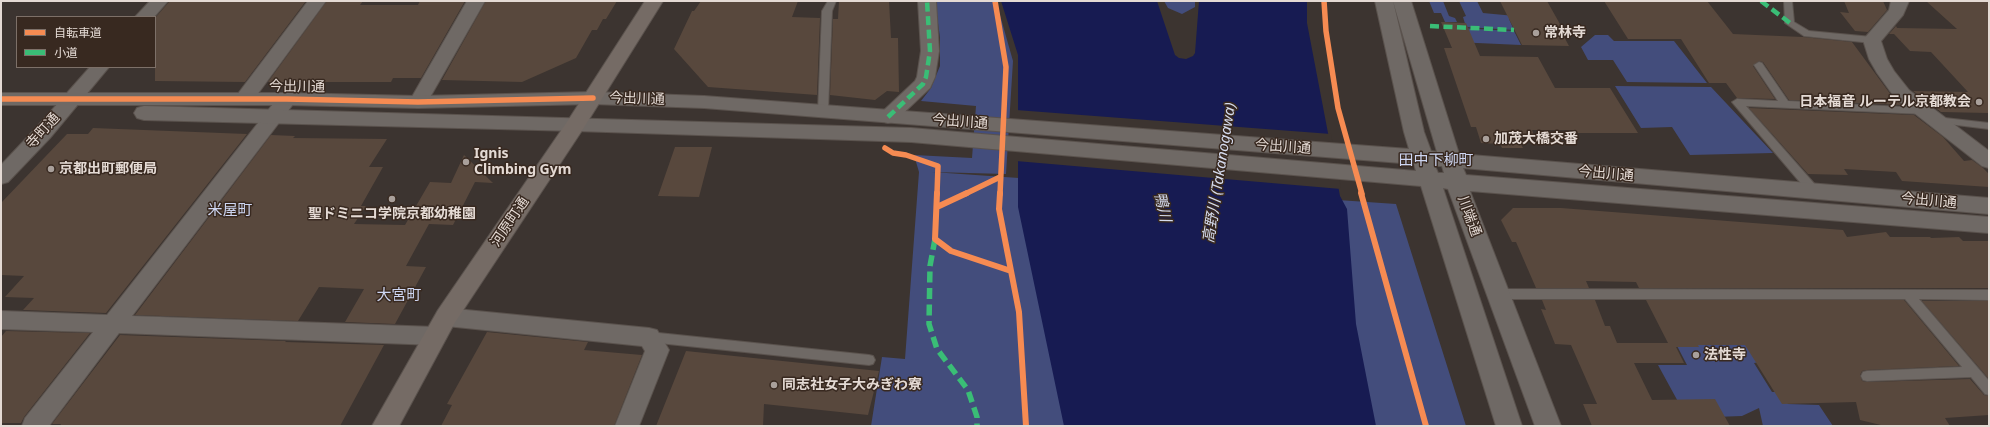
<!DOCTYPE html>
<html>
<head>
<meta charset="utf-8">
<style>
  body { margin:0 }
  #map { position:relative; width:1990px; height:427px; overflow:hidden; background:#3c3430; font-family:"Noto Sans","Noto Sans JP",sans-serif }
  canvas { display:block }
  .frame { position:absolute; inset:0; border:2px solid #e4dad4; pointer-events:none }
  .legend { position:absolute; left:16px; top:16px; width:140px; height:52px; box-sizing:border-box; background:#382920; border:1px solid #7d7068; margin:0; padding:5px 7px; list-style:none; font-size:12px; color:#e4dad4 }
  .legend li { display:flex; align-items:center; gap:8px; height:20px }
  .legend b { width:20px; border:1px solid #7d7068 }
</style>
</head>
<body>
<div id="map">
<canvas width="1990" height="427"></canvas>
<div class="frame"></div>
<ul class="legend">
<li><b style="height:5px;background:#f68b52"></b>自転車道</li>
<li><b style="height:5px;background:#3abd76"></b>小道</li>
</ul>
</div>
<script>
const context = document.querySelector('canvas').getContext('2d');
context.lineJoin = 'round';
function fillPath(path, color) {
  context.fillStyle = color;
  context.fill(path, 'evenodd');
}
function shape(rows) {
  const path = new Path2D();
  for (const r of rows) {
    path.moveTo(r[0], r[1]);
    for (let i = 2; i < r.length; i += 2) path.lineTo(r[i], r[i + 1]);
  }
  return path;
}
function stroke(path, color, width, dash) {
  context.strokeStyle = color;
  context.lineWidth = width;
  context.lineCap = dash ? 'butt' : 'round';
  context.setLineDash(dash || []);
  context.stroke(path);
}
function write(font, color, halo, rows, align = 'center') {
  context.font = font + ' "Noto Sans","Noto Sans JP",sans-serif';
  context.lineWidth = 3;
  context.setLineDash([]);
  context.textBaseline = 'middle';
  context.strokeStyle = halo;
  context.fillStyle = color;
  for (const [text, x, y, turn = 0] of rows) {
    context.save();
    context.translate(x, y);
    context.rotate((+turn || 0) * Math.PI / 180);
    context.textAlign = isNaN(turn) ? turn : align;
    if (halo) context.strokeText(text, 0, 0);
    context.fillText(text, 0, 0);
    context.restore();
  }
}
fillPath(shape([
  [935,1,996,1,1013,61,1006,174,932,172,1396,204,1466,426,871,426,882,357,905,359,919,172,914,155,972,158,976,106,921,101,931,88,940,66,940,38],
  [1164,1,1195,1,1195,7,1182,14,1168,8],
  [1429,1,1443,1,1449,16,1455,18,1457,22,1445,22,1441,13,1434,13],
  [1459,1,1477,1,1483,13,1515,16,1509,19,1514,30,1466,27,1463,17,1466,16],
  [1459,28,1514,31,1521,45,1455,42],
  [1595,35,1608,35,1614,41,1674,41,1707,83,1627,82,1613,60,1588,60,1581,47],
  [1615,86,1711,87,1773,153,1690,155,1672,127,1641,128],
  [1763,338,1761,362,1754,363,1772,392,1780,392,1788,404,1819,405,1833,426,1763,426,1759,408,1742,416,1687,418,1658,365,1687,365,1675,342]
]), '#434d7c');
fillPath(shape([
  [1001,1,1157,1,1175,55,1179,58,1186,59,1193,56,1195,53,1199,1,1307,1,1307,23,1340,196,1347,209,1356,324,1376,426,1064,426,1018,207,1018,55]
]), '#171b52');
fillPath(shape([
  [1016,110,1331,134,1341,189,1016,161]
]), '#3c3430');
fillPath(shape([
  [182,1,306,1,245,82,155,81,155,18,169,2],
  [327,1,363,1,360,5,418,5,420,1,465,1,421,78,393,78,391,82,268,82],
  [486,1,617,1,606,19,603,19,597,30,592,30,576,58,522,82,442,80],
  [701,1,798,1,792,17,820,18,817,95,708,87,674,49,692,11,694,11],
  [839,1,889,1,891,38,898,38,899,92,887,91,875,100,830,95,833,19,838,19],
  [1500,1,1547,1,1565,33,1562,33,1569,46,1522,45],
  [1604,1,1707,1,1733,34,1803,37,1852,42,1894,99,1902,105,1789,100,1763,62,1759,61,1753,66,1775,99,1737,98,1726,83,1709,83,1681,39,1628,39],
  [1844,1,1883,1,1887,10,1868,32,1855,31,1840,12,1849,13],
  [1926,1,1989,1,1989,115,1988,113,1941,112,1913,91,1968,92,1931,52,1910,51,1894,34,1889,34,1896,26,1897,28,1957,29],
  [1441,22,1466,23,1480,56,1538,57,1555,88,1610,88,1638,133,1574,133,1572,130,1532,130,1534,135,1516,135,1523,148,1502,148,1500,144,1481,143,1476,127,1471,127,1444,48,1452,48],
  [1749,108,1914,115,1943,137,1964,161,1972,160,1983,168,1989,174,1989,187,1902,181,1896,172,1844,169,1848,175,1808,174],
  [93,128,247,134,106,313,23,310,34,298,5,297,24,276,1,275,1,203,67,134,88,134],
  [271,135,295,136,293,138,387,139,369,167,383,167,361,206,366,206,354,224,405,225,430,182,451,183,464,155,493,183,475,182,453,225,429,224,406,266,426,267,395,324,345,322,364,289,319,287,298,321,135,315],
  [675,147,712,147,699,197,658,196],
  [1513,208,1561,208,1843,230,1847,237,1886,232,1890,237,1930,237,1931,238,1959,237,1963,241,1989,241,1989,288,1639,288,1636,282,1586,281,1589,288,1536,288,1516,242,1512,242,1501,220],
  [1542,300,1595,300,1605,326,1610,326,1617,343,1668,343,1646,300,1904,300,1959,366,1867,370,1862,371,1860,375,1862,381,1867,382,1970,379,1984,395,1989,396,1989,415,1945,418,1950,426,1885,426,1860,420,1856,402,1782,404,1745,345,1698,345,1699,347,1676,347,1684,363,1634,363,1652,400,1715,399,1730,426,1592,426,1583,404,1597,404,1571,345,1555,344,1541,309,1546,310],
  [1922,301,1989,301,1989,379],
  [6,331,90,333,24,417,21,423,1,423,1,337],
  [487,332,588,342,584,350,642,355,614,426,441,426,452,405,447,404],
  [120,335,286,341,285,342,384,345,340,426,60,426,61,424,52,424],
  [686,351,879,371,868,415,764,404,763,426,656,426]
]), '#58483d');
const lane = shape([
  [828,1,836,1,832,11,828,111,823,114,818,111,822,11,828,1],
  [1784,1,1792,1,1794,22,1809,31,1872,37,1877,40,1872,43,1804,36,1785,23,1784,1],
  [1759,62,1762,63,1788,101,1923,108,1928,111,1923,114,1746,106,1818,188,1819,191,1818,194,1814,195,1810,194,1732,102,1737,99,1778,101,1754,65,1759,62],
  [1936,117,1989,123,1989,129,1932,122,1931,120,1932,118,1936,117],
  [1498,289,1989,290,1989,300,1919,299,1989,381,1989,395,1985,394,1971,377,1867,381,1863,380,1861,376,1863,372,1867,371,1962,367,1905,299,1498,299,1494,297,1492,294,1494,291,1498,289],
  [649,332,869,355,873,356,875,360,873,364,869,365,649,342,645,340,643,337,645,334,649,332]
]);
const street = shape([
  [150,1,168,1,154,17,135,17,150,1],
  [308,1,326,1,251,103,244,105,237,103,235,99,237,95,308,1],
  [467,1,485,1,425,106,418,108,411,106,409,102,467,1],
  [918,1,936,1,939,51,935,77,930,88,895,121,888,123,881,121,878,117,881,113,915,81,917,77,921,51,918,1],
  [1891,1,1909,1,1903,15,1881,41,1887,59,1894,71,1909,90,1989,151,1989,168,1982,166,1895,98,1877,73,1869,59,1863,40,1889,10,1891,1],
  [90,67,109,67,50,138,8,182,1,184,1,165,36,128,90,67],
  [287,93,294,95,296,99,294,103,132,316,435,327,443,329,447,336,443,343,435,345,119,333,49,426,22,426,25,418,93,332,1,329,1,311,107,315,280,95,287,93],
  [446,308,649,328,657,330,669,350,639,426,615,426,645,351,642,346,446,326,438,323,435,317,438,311,446,308]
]);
const secondary = shape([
  [1375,1,1393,1,1424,132,1431,151,1437,152,1393,1,1411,1,1459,154,1989,198,1989,214,1463,168,1466,175,1989,217,1989,233,1470,191,1561,426,1535,426,1448,189,1443,188,1522,426,1496,426,1421,186,911,142,576,131,144,120,137,118,134,113,137,108,144,106,911,128,1416,171,1414,164,704,108,593,104,418,108,287,105,1,105,1,93,287,93,418,96,593,92,704,96,1409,149,1404,132,1375,1],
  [1435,166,1442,166,1444,173,1438,173,1435,166]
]);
const primary = shape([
  [645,1,663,1,583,129,454,324,399,426,372,426,438,310,569,119,645,1]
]);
stroke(lane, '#5a524d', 2);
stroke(street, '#5a524d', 2);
stroke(secondary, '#5a524d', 2);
stroke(primary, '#5a524d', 2);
fillPath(lane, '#6f6965');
fillPath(street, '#6f6965');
fillPath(secondary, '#6f6965');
fillPath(primary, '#756b65');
stroke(shape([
  [1761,1,1790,23],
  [1430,26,1514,30],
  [888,117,923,84,926,77,930,51,927,1]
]), '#3abd76', 4.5, [9, 4.5]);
stroke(shape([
  [935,239,930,266,929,324,937,349,968,390,977,417,977,426]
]), '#3abd76', 5.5, [11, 5.5]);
stroke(shape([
  [995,1,1006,67,1000,194],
  [1324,1,1326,31,1338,108,1362,194],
  [1,99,287,99,418,102,593,98],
  [885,148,893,153,906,155,938,166,937,194],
  [965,194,1000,177]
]), '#f68b52', 5.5);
stroke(shape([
  [937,193,935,239,951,251,1011,271],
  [1000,193,999,209,1019,312,1026,426],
  [1361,193,1426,426],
  [937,207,967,193]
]), '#f68b52', 6);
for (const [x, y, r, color] of [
  [1536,33,4,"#a9a09b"],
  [1979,102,4,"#a9a09b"],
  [1486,139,4,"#a9a09b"],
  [466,162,4,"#a9a09b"],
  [51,169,4,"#a9a09b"],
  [392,199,4,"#a9a09b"],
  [1696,355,4,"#a9a09b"],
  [774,385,4,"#a9a09b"]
]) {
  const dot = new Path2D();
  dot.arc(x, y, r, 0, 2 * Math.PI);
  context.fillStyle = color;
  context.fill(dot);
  stroke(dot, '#382920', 1.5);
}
write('bold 14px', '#e4dad4', '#382920', [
  ["常林寺",1544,33],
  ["日本福音 ルーテル京都教会",1971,102,"right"],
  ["加茂大橋交番",1494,139],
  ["Ignis",474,154],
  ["Climbing Gym",474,170],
  ["京都出町郵便局",59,169],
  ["聖ドミニコ学院京都幼稚園",392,214,"center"],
  ["法性寺",1704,355],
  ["同志社女子大みぎわ寮",782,385]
], 'left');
write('14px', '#e4dad4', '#382920', [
  ["今出川通",297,87,1],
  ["今出川通",637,99,2],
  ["今出川通",960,122,4],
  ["寺町通",43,131,-48],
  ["今出川通",1283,147,4],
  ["今出川通",1606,174,5],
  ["今出川通",1929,201,5],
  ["川端通",1469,216,70],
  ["河原町通",510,222,-56]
]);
write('15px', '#ced6f2', '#382920', [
  ["田中下柳町",1436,161],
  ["米屋町",230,211],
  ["大宮町",399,296]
]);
write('italic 15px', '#d5dbee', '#382920', [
  ["高野川 (Takanogawa)",1220,173,-81],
  ["鴨川",1162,207,77]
]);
</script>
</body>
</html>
